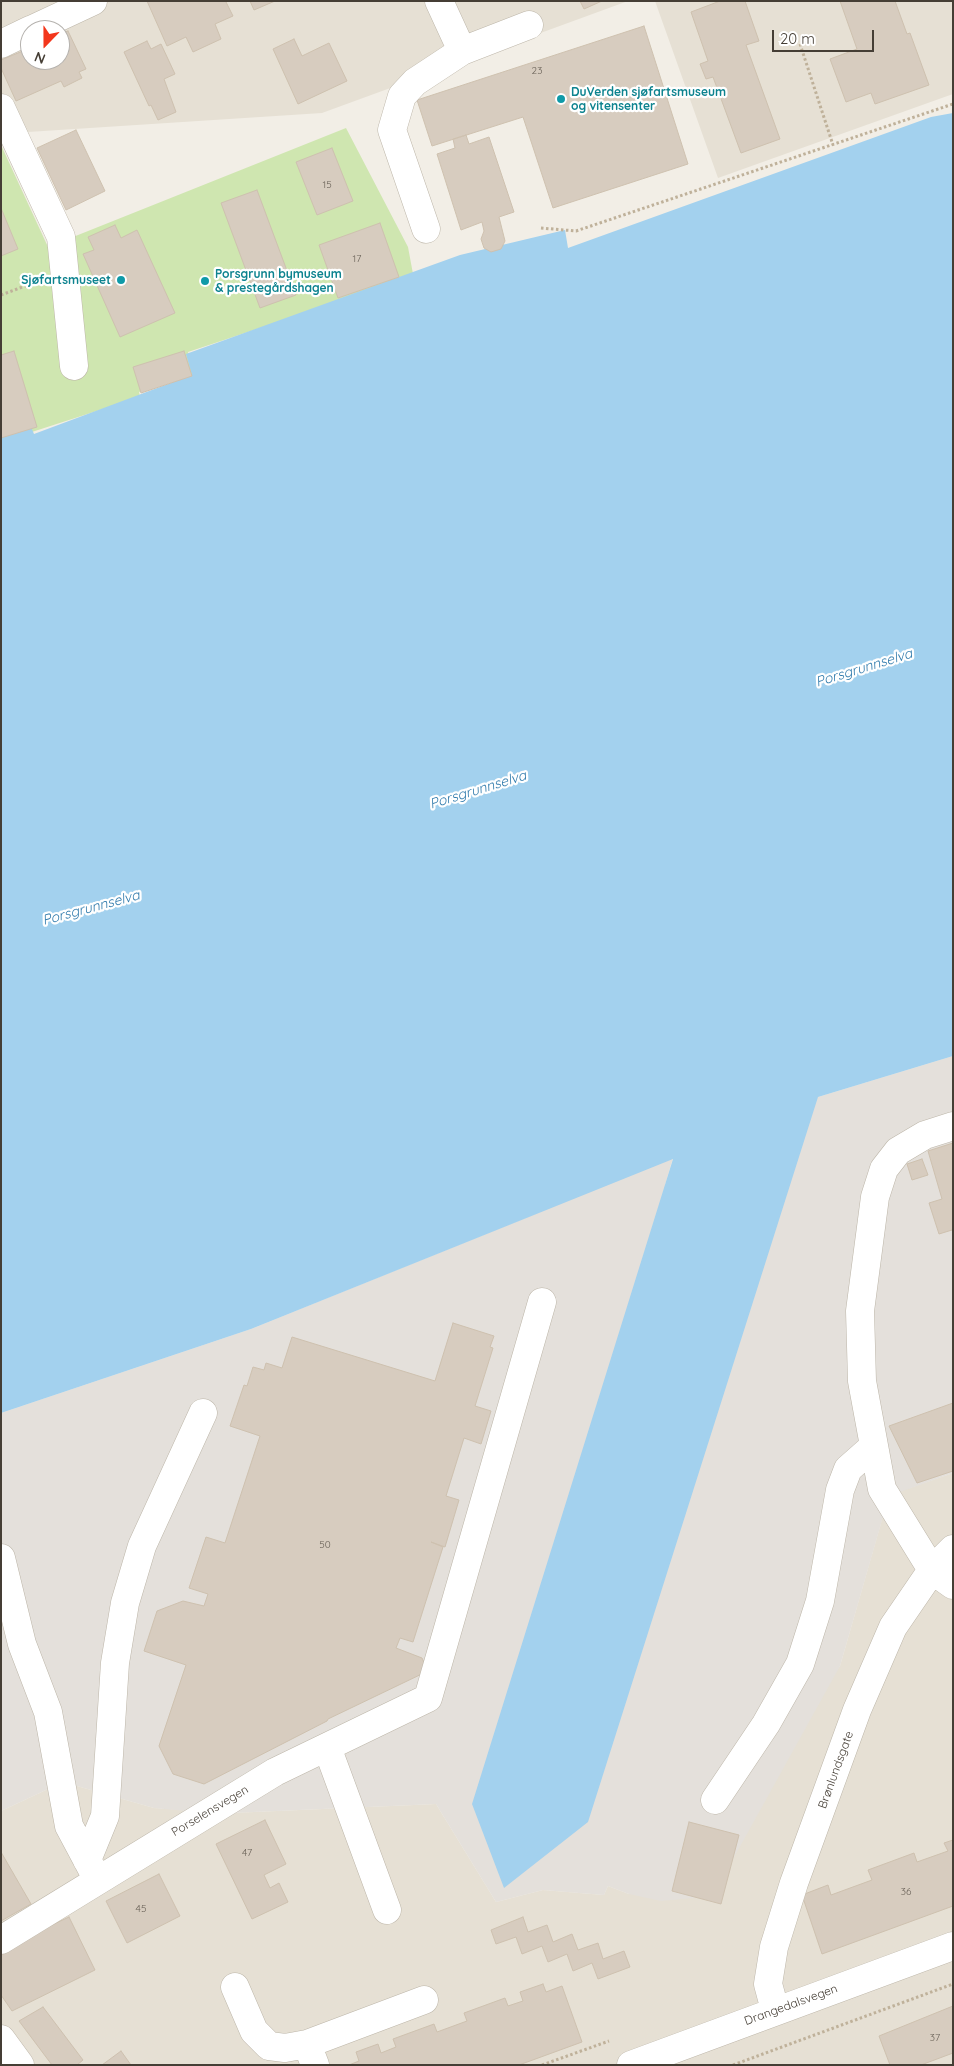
<!DOCTYPE html>
<html>
<head>
<meta charset="utf-8">
<style>
  body { margin:0 }
  #map { position:relative; width:954px; height:2066px; overflow:hidden; background:#f2eee6; font-family:Quicksand,sans-serif }
  canvas { display:block }
  .frame { position:absolute; inset:0; border:2px solid #453e35; pointer-events:none }
  .north { position:absolute; left:20px; top:20px; width:50px; height:50px; box-sizing:border-box; background:#fff; border:1px solid #b5b2ae; border-radius:50%; rotate:202deg; font-size:14px; font-weight:700; line-height:20px; text-align:center; color:#453e35 }
  .north::after { content:''; display:block; margin:auto; width:18px; height:22px; background:#f3371c; clip-path:polygon(50% 0,100% 100%,50% 72%,0 100%) }
  .scale { position:absolute; left:772px; top:30px; width:102px; height:22px; box-sizing:border-box; border:2px solid #453e35; border-top:0; padding-left:6px; font-size:15px; line-height:18px; white-space:nowrap; color:#453e35; -webkit-text-stroke:4px #fff; paint-order:stroke }
</style>
</head>
<body>
<div id="map">
<canvas width="954" height="2066"></canvas>
<div class="frame"></div>
<div class="north">N</div>
<div class="scale">20 m</div>
</div>
<script>
const context = document.querySelector('canvas').getContext('2d');
context.lineJoin = 'round';
function fillPath(path, color) {
  context.fillStyle = color;
  context.fill(path, 'evenodd');
}
function shape(rows) {
  const path = new Path2D();
  for (const r of rows) {
    path.moveTo(r[0], r[1]);
    for (let i = 2; i < r.length; i += 2) path.lineTo(r[i], r[i + 1]);
  }
  return path;
}
function stroke(path, color, width, dash) {
  context.strokeStyle = color;
  context.lineWidth = width;
  context.lineCap = dash ? 'butt' : 'round';
  context.setLineDash(dash || []);
  context.stroke(path);
}
function write(font, color, halo, rows, align = 'center') {
  context.font = font + ' Quicksand,sans-serif';
  context.lineWidth = 4.5;
  context.setLineDash([]);
  context.textBaseline = 'middle';
  context.strokeStyle = halo;
  context.fillStyle = color;
  for (const [text, x, y, turn = 0] of rows) {
    context.save();
    context.translate(x, y);
    context.rotate((+turn || 0) * Math.PI / 180);
    context.textAlign = isNaN(turn) ? turn : align;
    if (halo) context.strokeText(text, 0, 0);
    context.fillText(text, 0, 0);
    context.restore();
  }
}
fillPath(shape([
  [1,1,628,1,322,113,28,132,1,102],
  [30,30,60,30,60,60,30,60],
  [655,1,953,1,953,94,718,178],
  [953,1473,953,2065,1,2065,1,1811,63,1782,154,1808,231,1813,436,1804,496,1902,543,1890,604,1895,608,1886,629,1894,840,1666,889,1495]
]), '#e6e0d4');
fillPath(shape([
  [953,1056,953,1473,889,1496,840,1666,717,1888,693,1898,661,1901,629,1894,608,1886,604,1895,543,1890,496,1902,436,1804,231,1813,197,1812,154,1808,63,1782,1,1811,1,1413,251,1329,673,1158,665,1185,818,1097]
]), '#e4e0db');
fillPath(shape([
  [346,128,408,247,413,274,326,306,188,352,195,375,139,392,140,397,1,442,1,145,48,247]
]), '#cfe6b0');
fillPath(shape([
  [953,113,953,1056,818,1097,588,1822,504,1888,472,1804,673,1159,251,1329,1,1413,1,411,21,403,34,434,192,375,186,354,460,255,565,230,568,248,931,117]
]), '#a3d1ee');
const building = shape([
  [147,1,228,1,226,2,233,16,215,24,221,39,193,52,186,37,167,46,147,1],
  [250,1,275,1,254,10,250,1],
  [580,1,602,1,584,9,580,1],
  [720,1,745,1,759,41,746,45,780,139,741,153,713,77,706,79,700,64,708,61,691,12,720,1],
  [840,1,895,1,907,34,910,33,929,85,875,104,871,93,846,102,830,59,857,49,840,1],
  [644,26,688,164,553,208,523,117,432,146,417,100,644,26],
  [68,31,86,69,79,72,82,78,64,87,61,81,16,101,1,68,1,60,30,48,30,60,60,60,60,34,68,31],
  [294,39,302,56,329,43,347,81,298,104,273,49,294,39],
  [147,41,151,49,161,44,175,74,164,79,176,112,158,120,151,105,149,106,124,52,147,41],
  [76,130,105,191,66,210,37,148,76,130],
  [466,135,469,144,489,137,514,212,499,217,505,241,501,249,491,252,484,248,481,239,484,231,482,222,461,230,437,154,455,148,453,139,466,135],
  [332,148,353,201,317,215,296,162,332,148],
  [257,190,296,295,260,308,221,203,257,190],
  [1,208,18,249,1,256,1,208],
  [380,223,399,277,338,298,319,245,380,223],
  [115,225,121,238,137,230,175,313,120,337,83,254,94,250,88,237,115,225],
  [14,351,37,427,1,438,1,355,14,351],
  [184,351,192,376,141,393,133,367,184,351],
  [953,1143,953,1232,952,1230,939,1234,929,1203,942,1199,928,1151,953,1143],
  [922,1159,928,1175,912,1180,907,1164,922,1159],
  [453,1323,494,1336,490,1347,493,1348,475,1406,491,1411,481,1444,464,1438,446,1496,459,1500,445,1547,431,1542,443,1547,413,1642,400,1638,396,1648,422,1658,428,1671,328,1719,327,1721,204,1784,173,1774,159,1746,186,1665,144,1651,157,1611,183,1601,204,1606,208,1594,189,1588,206,1537,225,1543,260,1436,230,1426,244,1385,247,1386,253,1367,264,1370,266,1363,282,1368,292,1337,435,1381,453,1323],
  [953,1403,953,1471,917,1483,889,1426,953,1403],
  [265,1820,286,1864,264,1875,270,1888,279,1883,288,1902,252,1919,216,1844,265,1820],
  [689,1822,739,1835,721,1904,672,1891,689,1822],
  [953,1840,953,1906,822,1954,802,1895,828,1885,831,1895,872,1880,868,1870,914,1853,917,1862,948,1851,944,1843,953,1840],
  [1,1852,31,1904,1,1921,1,1852],
  [159,1874,180,1916,127,1943,106,1901,159,1874],
  [69,1917,95,1970,12,2011,1,1995,1,1949,69,1917],
  [523,1917,528,1932,547,1925,553,1942,572,1934,578,1950,598,1943,603,1959,624,1951,630,1967,598,1979,592,1963,573,1971,567,1954,548,1962,542,1946,522,1954,516,1937,496,1944,491,1930,523,1917],
  [543,1984,546,1992,562,1986,582,2042,519,2065,349,2065,359,2061,356,2052,378,2044,381,2053,396,2047,393,2039,434,2024,437,2032,467,2021,464,2013,505,1998,508,2006,523,2001,520,1992,543,1984],
  [953,2006,953,2053,921,2065,890,2065,879,2036,953,2006],
  [43,2007,83,2060,77,2065,52,2065,19,2021,43,2007],
  [121,2051,131,2065,102,2065,121,2051]
]);
fillPath(building, '#d7ccbf');
stroke(building, '#cec1af', 1);
const minor = shape([
  [439,1,462,51],
  [31,30,93,1],
  [1,44,30,30],
  [1,108,61,237,74,366],
  [426,229,392,130,402,96,415,82,462,51,529,25],
  [953,1126,925,1135,898,1151,884,1169,875,1197,860,1311,862,1381,882,1489,932,1570,953,1585],
  [1,1558,22,1644,48,1712,69,1826,93,1871],
  [327,1747,387,1910],
  [715,1800,766,1724,800,1664,820,1601,840,1490,848,1469,874,1446],
  [87,1860,105,1816,115,1663,125,1603,142,1546,203,1413],
  [1,1940,275,1772,428,1698,542,1302],
  [235,1987,254,2031,269,2046,285,2048,307,2044,424,2000],
  [775,2010,768,1984,774,1947,794,1883,857,1710,893,1627,932,1570,953,1549],
  [1,2039,20,2065],
  [307,2044,315,2065],
  [631,2065,953,1946]
]);
stroke(minor, '#bdb6a9', 29);
stroke(shape([
  [800,44,833,145],
  [541,228,576,231,953,104],
  [1,295,33,283],
  [542,2065,609,2041],
  [733,2065,953,1984]
]), '#bfb19a', 3, [2.5, 2.5]);
stroke(minor, '#fff', 28);
for (const [x, y, r, color] of [
  [561,99,5,"#0f9aa8"],
  [121,280,5,"#0f9aa8"],
  [205,281,5,"#0f9aa8"]
]) {
  const dot = new Path2D();
  dot.arc(x, y, r, 0, 2 * Math.PI);
  context.fillStyle = color;
  context.fill(dot);
  stroke(dot, '#fff', 2);
}
write('10px', '#6a6258', null, [
  ["23",537,71],
  ["15",327,185],
  ["17",357,259],
  ["50",325,1545],
  ["47",247,1853],
  ["36",906,1892],
  ["45",141,1909],
  ["37",935,2038]
]);
write('bold 12px', '#0d838f', '#fff', [
  ["DuVerden sjøfartsmuseum",571,92],
  ["og vitensenter",571,106],
  ["Porsgrunn bymuseum",215,274],
  ["& prestegårdshagen",215,288],
  ["Sjøfartsmuseet",111,280,"right"]
], 'left');
write('12px', '#453e35', '#fff', [
  ["Brønlundsgate",836,1770,-70],
  ["Porselensvegen",210,1811,-31],
  ["Drangedalsvegen",791,2005,-20]
]);
write('italic 14px', '#327cad', '#fff', [
  ["Porsgrunnselva",864,668,-17],
  ["Porsgrunnselva",478,790,-17],
  ["Porsgrunnselva",91,908,-15]
]);
</script>
</body>
</html>
